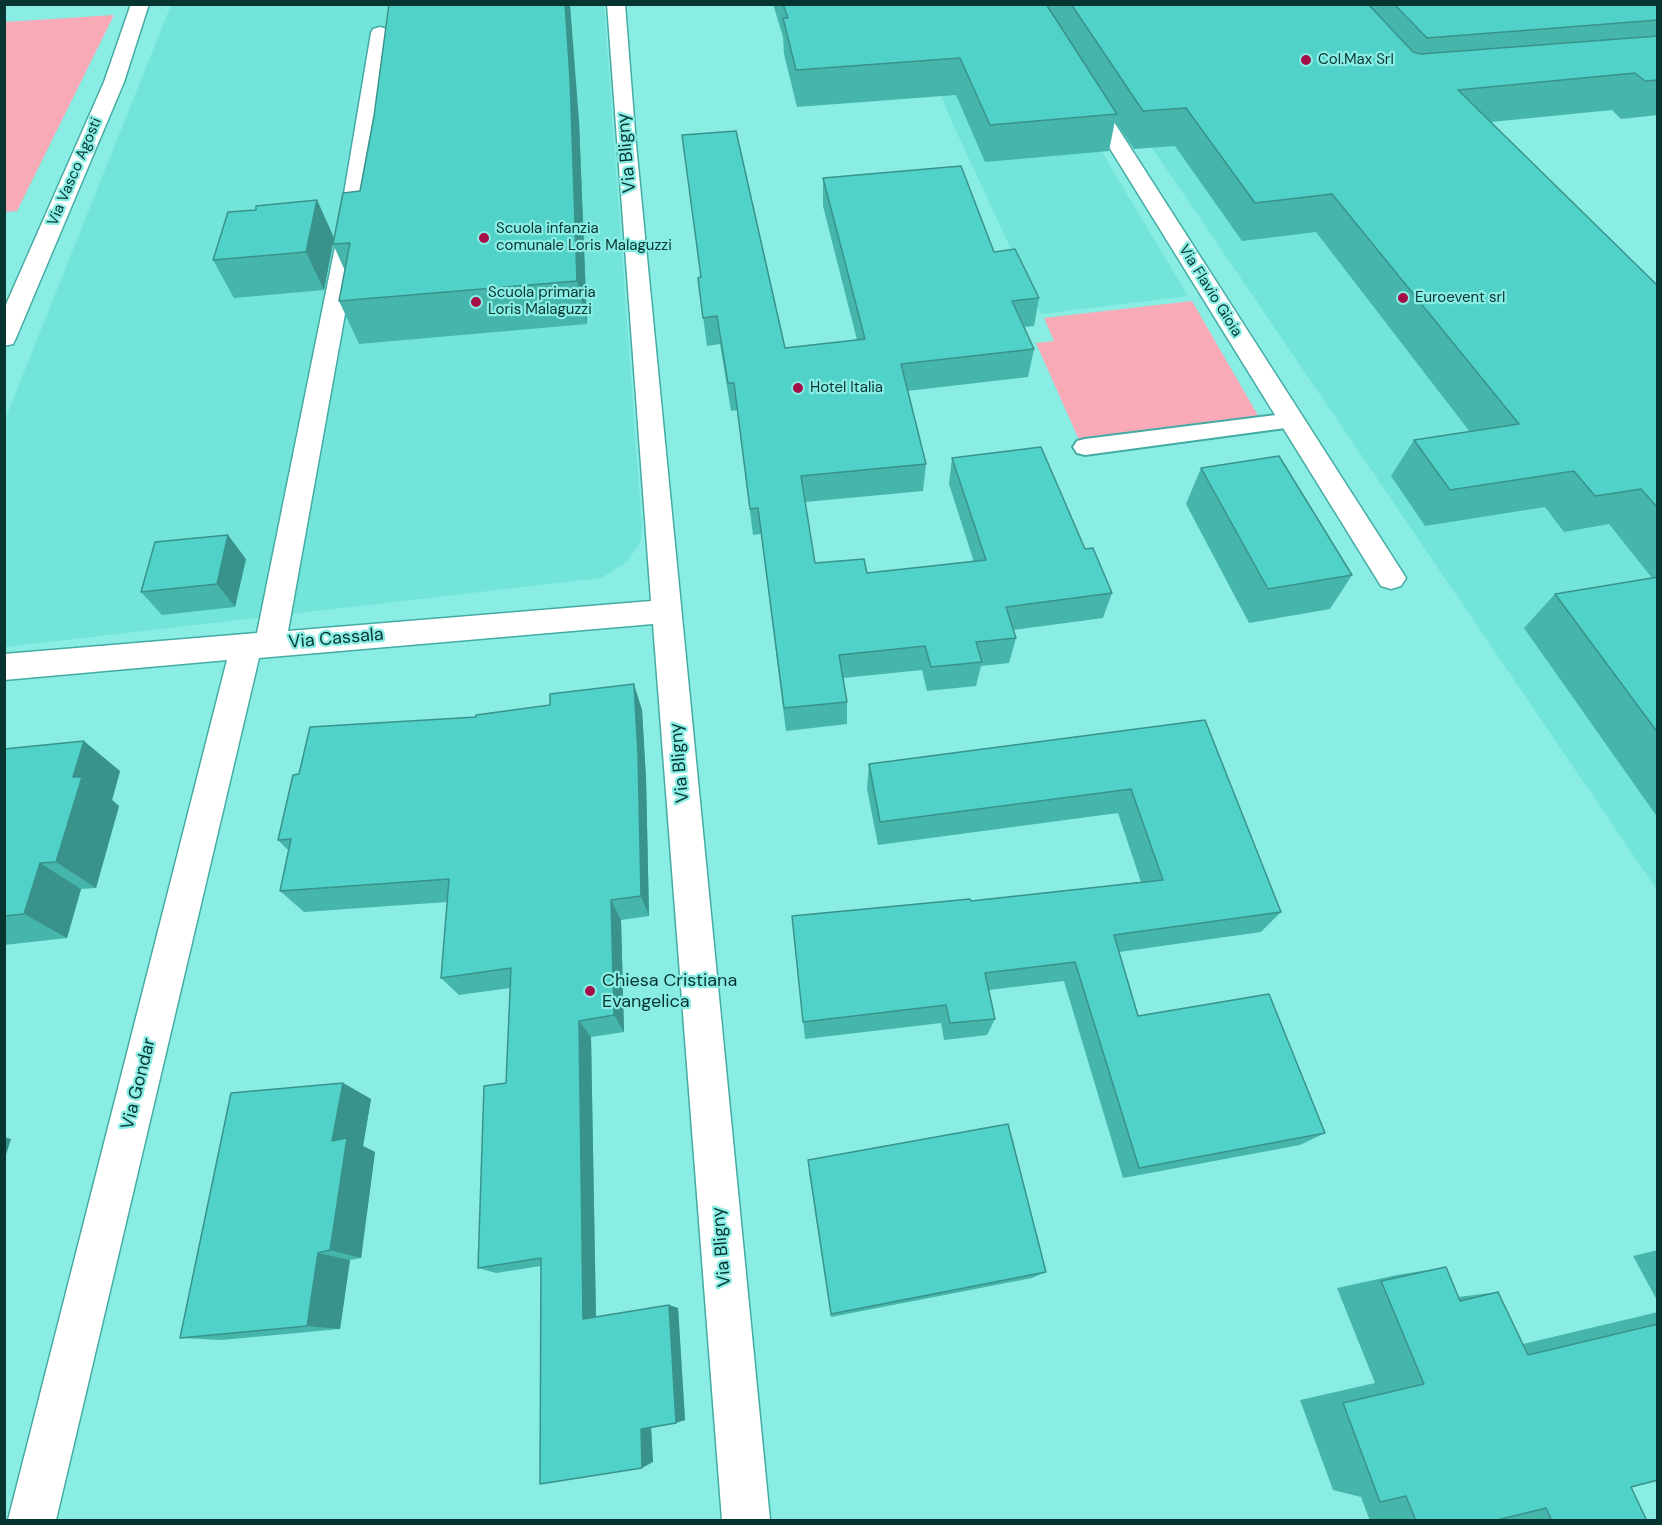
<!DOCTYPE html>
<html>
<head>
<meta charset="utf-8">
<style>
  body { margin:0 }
  #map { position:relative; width:1662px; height:1525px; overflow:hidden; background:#89ede4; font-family:"DM Sans",sans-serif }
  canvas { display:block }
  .frame { position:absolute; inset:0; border:6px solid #073632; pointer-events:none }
</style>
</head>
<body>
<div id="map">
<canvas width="1662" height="1525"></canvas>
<div class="frame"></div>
</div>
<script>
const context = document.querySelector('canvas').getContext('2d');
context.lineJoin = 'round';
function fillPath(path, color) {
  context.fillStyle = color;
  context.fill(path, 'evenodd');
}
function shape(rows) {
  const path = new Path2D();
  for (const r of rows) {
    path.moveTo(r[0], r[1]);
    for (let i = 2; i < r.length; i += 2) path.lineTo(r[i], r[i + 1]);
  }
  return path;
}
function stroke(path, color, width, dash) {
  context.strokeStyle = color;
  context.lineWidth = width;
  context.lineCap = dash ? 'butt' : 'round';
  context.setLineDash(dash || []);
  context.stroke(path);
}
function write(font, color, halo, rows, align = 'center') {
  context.font = font + ' "DM Sans",sans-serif';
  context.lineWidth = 4.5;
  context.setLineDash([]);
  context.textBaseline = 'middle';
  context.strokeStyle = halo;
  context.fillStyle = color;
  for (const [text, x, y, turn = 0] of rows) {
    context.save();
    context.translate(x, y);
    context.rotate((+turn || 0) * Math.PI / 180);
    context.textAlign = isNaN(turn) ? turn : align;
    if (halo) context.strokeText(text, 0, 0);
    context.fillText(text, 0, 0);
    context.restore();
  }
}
fillPath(shape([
  [171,5,604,5,642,526,640,543,627,562,601,578,5,647,4,422],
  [905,5,1014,5,1188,296,1041,314,951,120],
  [1055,5,1657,342,1657,890]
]), '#72e4da');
fillPath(shape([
  [114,15,17,211,5,212,5,22],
  [1192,301,1260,419,1080,442,1036,343,1054,341,1044,318]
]), '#f8aab7');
const lane = shape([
  [1292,413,1300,416,1303,421,1300,426,1085,455,1077,453,1073,447,1077,441,1085,439,1292,413]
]);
const street = shape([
  [131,4,149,4,124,82,16,338,13,344,4,346,4,309,104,82,131,4],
  [607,4,625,4,636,144,770,1520,722,1520,653,624,259,658,56,1520,8,1520,227,660,4,680,4,654,257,633,335,247,371,33,373,29,380,27,387,29,389,33,357,247,288,631,651,601,607,4],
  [1088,91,1095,93,1098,97,1401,570,1406,578,1401,586,1391,589,1381,586,1078,97,1081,93,1088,91]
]);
stroke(lane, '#44aba3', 4);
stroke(street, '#44aba3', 3);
fillPath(lane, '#fff');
fillPath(street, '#fff');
fillPath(shape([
  [773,4,1658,4,1658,115,1621,119,1612,110,1491,122,1658,286,1658,818,1524,628,1555,594,1652,578,1609,524,1564,532,1545,507,1425,526,1391,476,1414,440,1470,432,1316,232,1242,241,1175,146,1134,149,1115,121,1109,151,985,162,956,95,797,107,784,54,783,37],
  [579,121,587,324,359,344,339,301,345,271,333,244,360,191],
  [823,178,994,252,1039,298,1034,326,1024,327,1034,349,1028,377,907,391,926,464,923,491,805,502,815,563,867,573,974,562,949,484,952,458,1085,549,1112,593,1103,618,1013,630,1016,638,1009,663,981,666,976,686,927,691,922,670,843,678,847,702,847,724,786,731,761,534,753,535,737,410,731,411,720,344,707,346,698,278,785,348,857,340,823,206],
  [317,200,334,238,324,290,234,298,213,260,256,210],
  [1201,468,1352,575,1330,609,1249,623,1186,504],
  [246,559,235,607,162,615,141,592],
  [642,710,646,779,649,916,621,920,624,1032,591,1037,596,1317,669,1305,678,1308,685,1420,651,1428,653,1462,541,1266,496,1273,478,1268,506,1083,510,988,459,995,441,978,447,902,304,912,280,891,289,851,278,840,299,774,476,717],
  [1205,720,1281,912,1261,932,1119,952,1138,1016,1325,1133,1300,1145,1123,1178,1064,981,989,990,995,1019,987,1035,944,1040,941,1023,805,1039,794,936,971,901,1141,882,1118,813,878,845,867,789,869,764],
  [4,749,120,771,112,800,119,806,96,888,81,889,67,938,4,945],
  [343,1083,371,1099,363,1146,375,1152,361,1258,350,1260,340,1329,222,1340,180,1338],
  [809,1172,1046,1272,1032,1278,831,1317],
  [1658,1250,1658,1302,1633,1256],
  [1446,1267,1458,1297,1498,1292,1523,1344,1658,1312,1658,1480,1631,1487,1647,1521,1370,1521,1361,1497,1333,1490,1300,1400,1375,1383,1337,1288,1397,1275]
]), '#46b5ac');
fillPath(shape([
  [565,4,570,4,579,121,587,324,577,281],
  [317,200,334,238,324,290,306,252],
  [228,535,246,559,235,607,217,584],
  [634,684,642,710,646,779,649,916,641,896],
  [84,741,120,771,112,800,119,806,96,888,56,862,73,777],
  [40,863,81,889,67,938,24,914],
  [611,900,621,920,624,1032,614,1015],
  [579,1021,591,1037,596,1321,583,1319],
  [343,1083,371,1099,363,1146,375,1152,361,1258,330,1250,332,1141],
  [4,1137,11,1139,4,1161],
  [318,1253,350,1260,340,1329,307,1326],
  [669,1305,678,1308,685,1420,676,1423],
  [651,1426,653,1462,642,1468,641,1429]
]), '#39938c');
const building = shape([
  [389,4,565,4,570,78,577,281,339,301,350,243,333,244,343,193,360,191,374,116,389,4],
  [783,4,1046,4,1117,114,990,125,960,58,796,70,783,18,788,18,783,4],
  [1071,4,1368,4,1413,52,1421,54,1658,36,1658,80,1645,81,1635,73,1458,90,1658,286,1658,508,1641,489,1595,496,1574,471,1450,490,1414,440,1519,424,1332,194,1255,203,1186,108,1143,111,1071,4],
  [1394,4,1658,4,1658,20,1427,38,1394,4],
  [736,131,785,348,865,339,823,178,961,166,994,252,1015,249,1039,298,1012,301,1034,349,901,364,926,464,801,476,815,563,864,559,867,573,986,560,952,458,1041,447,1085,549,1093,548,1112,593,1006,607,1016,638,976,642,982,662,931,667,925,646,839,655,847,702,784,708,758,508,750,509,734,383,728,383,717,316,703,318,698,278,701,277,682,135,736,131],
  [317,200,306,252,213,260,228,212,256,210,256,206,317,200],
  [1279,456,1352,575,1268,589,1201,468,1279,456],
  [228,535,217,584,141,592,155,542,228,535],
  [1658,577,1658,733,1555,594,1658,577],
  [634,684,638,754,641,896,611,900,614,1015,579,1021,583,1319,669,1305,676,1423,641,1429,642,1468,540,1484,541,1258,478,1268,484,1086,506,1083,511,968,441,978,449,879,280,891,291,839,278,840,293,775,299,774,310,727,476,717,476,715,550,705,550,694,634,684],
  [1205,720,1281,912,1114,935,1138,1016,1269,994,1325,1133,1139,1168,1075,962,985,973,995,1019,950,1023,946,1005,803,1022,792,916,970,899,971,901,1163,880,1131,789,880,822,869,764,1205,720],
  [84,741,73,777,82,777,56,862,40,863,24,914,4,916,4,749,84,741],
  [343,1083,332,1141,347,1138,330,1250,318,1253,307,1326,180,1338,231,1093,343,1083],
  [1008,1124,1046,1272,831,1314,808,1160,1008,1124],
  [1446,1267,1460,1301,1498,1292,1528,1355,1658,1324,1658,1480,1631,1487,1647,1521,1552,1521,1546,1508,1493,1521,1416,1521,1406,1496,1380,1502,1343,1403,1424,1384,1381,1281,1446,1267]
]);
fillPath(building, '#51d2c8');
stroke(building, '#39938c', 1.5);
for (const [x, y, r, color] of [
  [1306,60,6,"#a50e47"],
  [484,238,6,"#a50e47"],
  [1403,298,6,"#a50e47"],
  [476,302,6,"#a50e47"],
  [798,388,6,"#a50e47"],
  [590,991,6,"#a50e47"]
]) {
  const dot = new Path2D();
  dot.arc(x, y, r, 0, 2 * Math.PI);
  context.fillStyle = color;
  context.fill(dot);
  stroke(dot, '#89ede4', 2);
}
write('15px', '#073632', '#89ede4', [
  ["Col.Max Srl",1318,60],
  ["Scuola infanzia",496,229],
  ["comunale Loris Malaguzzi",496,246],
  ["Scuola primaria",488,293],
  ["Loris Malaguzzi",488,310],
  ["Euroevent srl",1415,298],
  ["Hotel Italia",810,388]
], 'left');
write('15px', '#073632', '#89ede4', [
  ["Via Vasco Agosti",75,172,-67],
  ["Via Flavio Gioia",1210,291,58]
]);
write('18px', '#073632', '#89ede4', [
  ["Via Bligny",627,153,-95],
  ["Via Cassala",336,639,-5],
  ["Via Bligny",680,763,-95],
  ["Via Gondar",139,1084,-76],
  ["Via Bligny",722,1247,-95]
]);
write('18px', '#073632', '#89ede4', [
  ["Chiesa Cristiana",602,981],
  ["Evangelica",602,1002]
], 'left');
</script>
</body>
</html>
